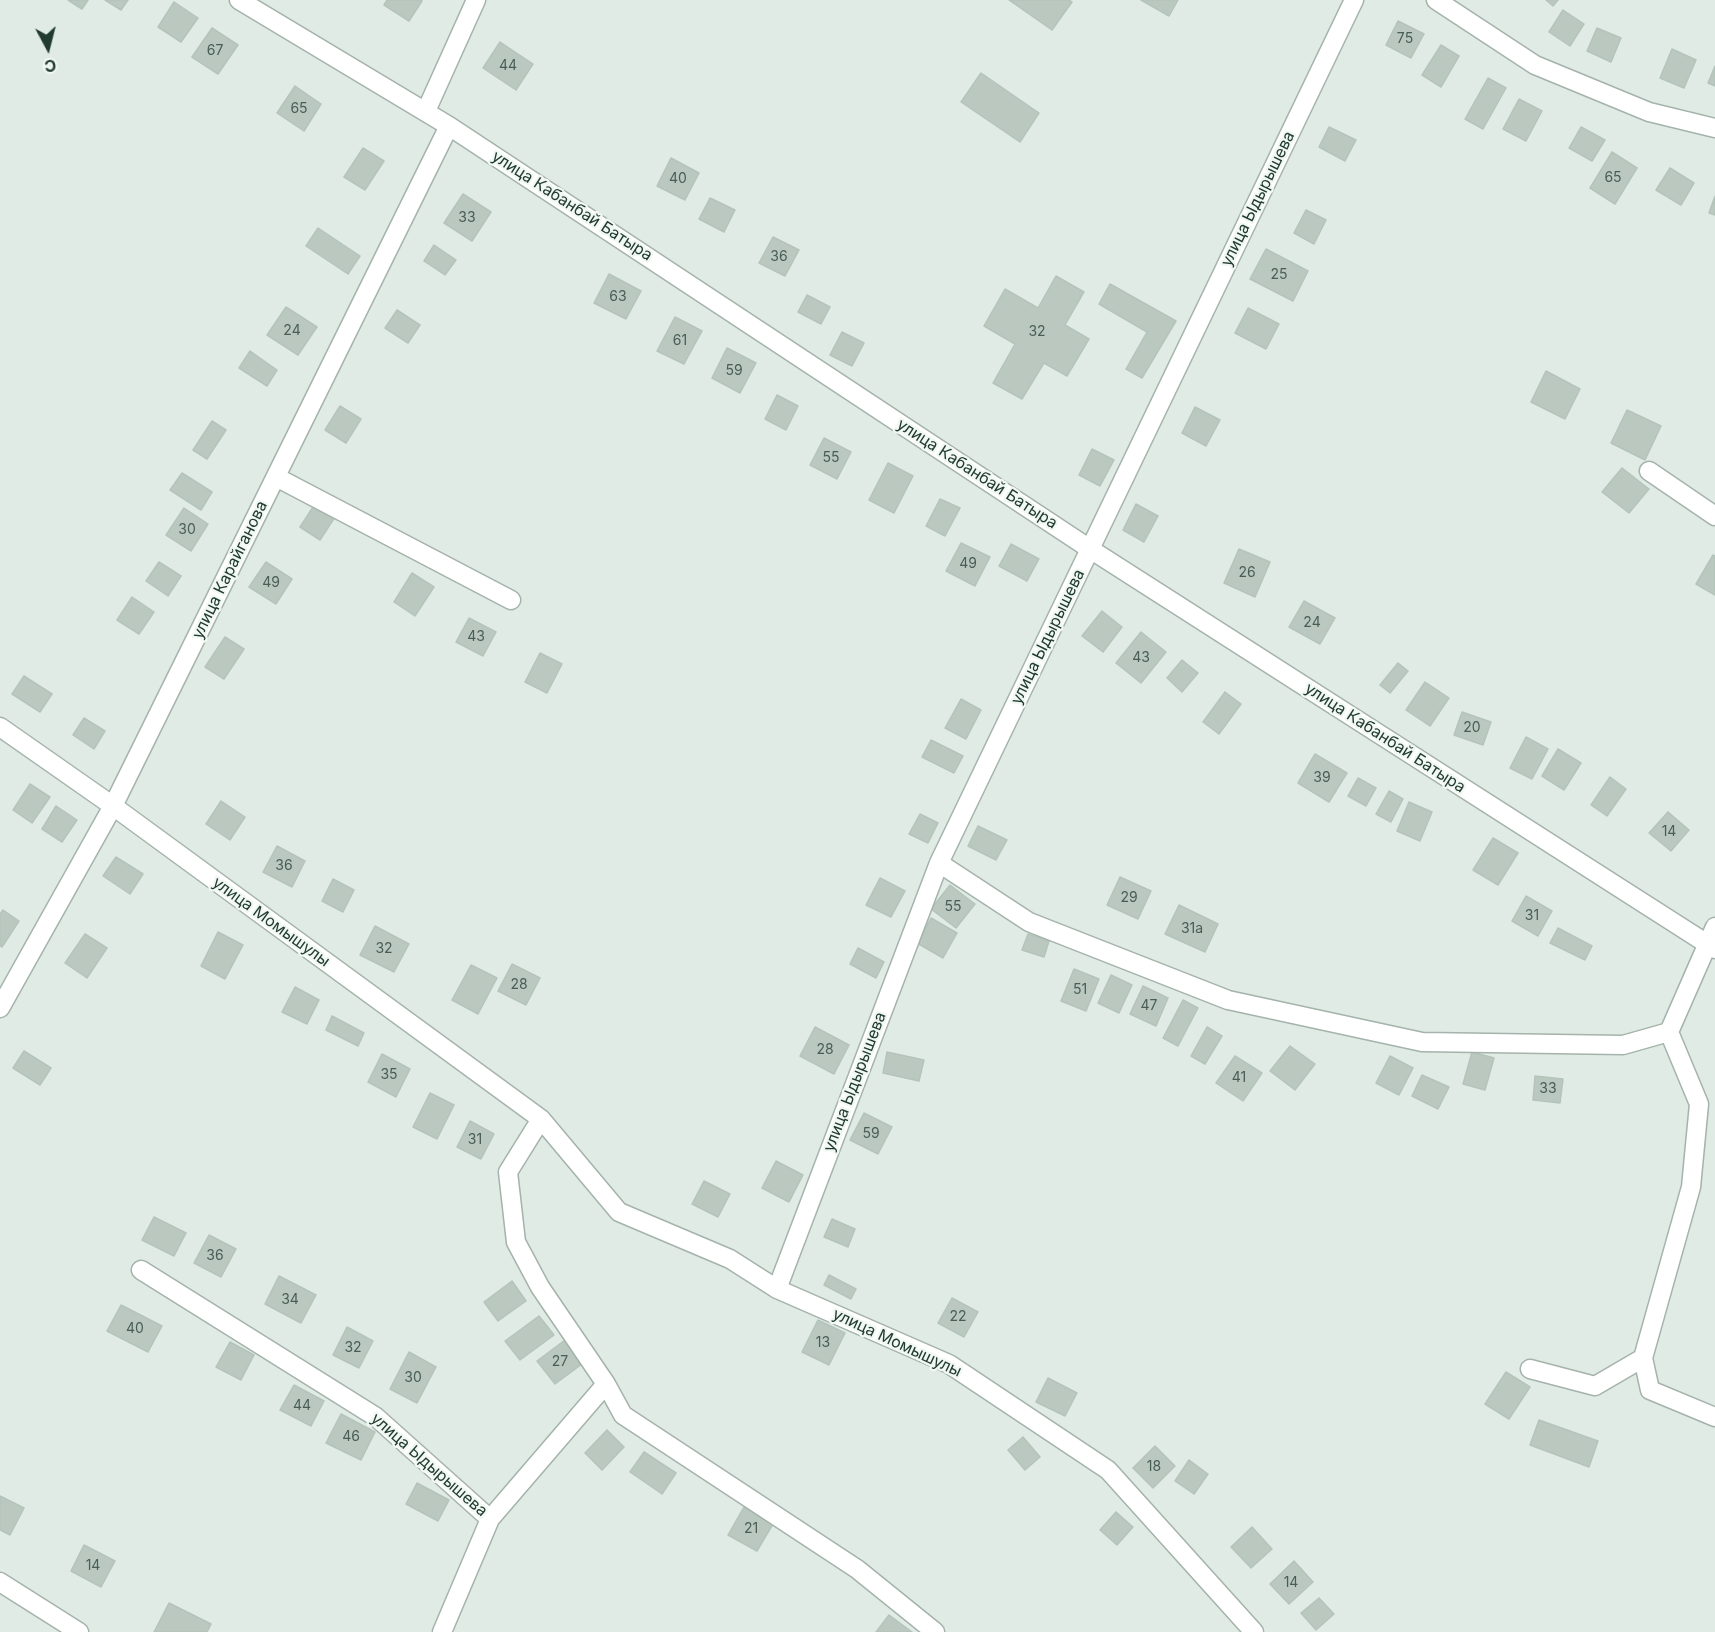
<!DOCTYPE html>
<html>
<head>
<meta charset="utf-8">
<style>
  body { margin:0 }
  #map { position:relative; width:1715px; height:1632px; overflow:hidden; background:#e1ebe5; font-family:Inter,sans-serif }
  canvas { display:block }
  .north { position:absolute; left:18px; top:18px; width:60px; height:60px; -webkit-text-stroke:4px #f1f8f4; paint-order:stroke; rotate:173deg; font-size:16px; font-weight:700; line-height:24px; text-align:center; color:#223b30 }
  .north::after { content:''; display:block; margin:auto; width:21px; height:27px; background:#223b30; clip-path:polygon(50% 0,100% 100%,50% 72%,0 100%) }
</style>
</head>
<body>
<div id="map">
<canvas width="1715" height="1632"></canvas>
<div class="north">С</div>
</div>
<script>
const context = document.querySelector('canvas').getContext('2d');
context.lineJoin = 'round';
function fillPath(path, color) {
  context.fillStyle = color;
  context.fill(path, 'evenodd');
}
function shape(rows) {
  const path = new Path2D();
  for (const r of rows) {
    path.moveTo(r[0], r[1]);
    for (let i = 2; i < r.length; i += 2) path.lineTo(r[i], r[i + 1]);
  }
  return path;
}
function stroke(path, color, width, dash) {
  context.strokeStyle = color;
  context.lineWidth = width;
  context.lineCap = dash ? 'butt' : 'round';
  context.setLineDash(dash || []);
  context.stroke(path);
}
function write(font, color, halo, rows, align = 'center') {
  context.font = font + ' Inter,sans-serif';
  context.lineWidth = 4.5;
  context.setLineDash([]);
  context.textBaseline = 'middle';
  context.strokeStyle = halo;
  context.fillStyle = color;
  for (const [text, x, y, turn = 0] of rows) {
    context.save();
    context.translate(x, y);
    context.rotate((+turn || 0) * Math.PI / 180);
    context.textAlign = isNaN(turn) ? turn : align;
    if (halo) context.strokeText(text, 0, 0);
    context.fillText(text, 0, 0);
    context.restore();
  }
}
const building = shape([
  [68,0,88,0,82,9,68,0],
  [105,0,128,0,121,10,105,0],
  [387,0,421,0,422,1,409,21,384,5,387,0],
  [1009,0,1069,0,1072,2,1052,30,1009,0],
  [1141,0,1178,0,1169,16,1141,0],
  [1546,0,1558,0,1553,6,1546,0],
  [174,2,198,18,181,42,158,27,174,2],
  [1563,10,1584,24,1570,46,1549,32,1563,10],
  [1398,21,1424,34,1411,58,1386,45,1398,21],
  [212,28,238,45,218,74,192,57,212,28],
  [1597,28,1621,38,1611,62,1587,51,1597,28],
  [500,42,533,64,516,90,483,68,500,42],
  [1441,45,1459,56,1441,87,1422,75,1441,45],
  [1672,49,1696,60,1684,88,1660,78,1672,49],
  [1715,66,1715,86,1708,83,1715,66],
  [981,73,1039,113,1020,142,961,102,981,73],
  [1488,78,1506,88,1483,129,1465,119,1488,78],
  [295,86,321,104,304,131,277,113,295,86],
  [1519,99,1542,111,1526,141,1503,129,1519,99],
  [1329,127,1356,140,1345,161,1319,147,1329,127],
  [1581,127,1605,140,1592,161,1569,148,1581,127],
  [363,148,384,161,365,190,344,177,363,148],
  [1612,152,1637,168,1615,204,1590,188,1612,152],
  [671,158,699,173,685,200,657,186,671,158],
  [1670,168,1694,183,1681,205,1656,190,1670,168],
  [463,194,491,212,472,241,444,223,463,194],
  [1715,196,1715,215,1709,213,1715,196],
  [710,198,735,210,724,232,699,219,710,198],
  [1306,210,1326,220,1314,244,1294,233,1306,210],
  [318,228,360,256,348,274,306,246,318,228],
  [773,237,799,250,785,276,759,263,773,237],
  [434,245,456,260,445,275,424,261,434,245],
  [1266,249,1308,271,1293,301,1250,279,1266,249],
  [609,274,641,291,626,319,594,303,609,274],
  [1056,276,1084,292,1065,325,1089,339,1067,376,1044,363,1022,399,993,383,1015,344,984,326,1005,289,1038,308,1056,276],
  [1110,284,1176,321,1142,378,1126,369,1147,332,1099,304,1110,284],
  [807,295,830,307,821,324,798,312,807,295],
  [286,307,317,327,298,355,267,335,286,307],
  [1248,308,1279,324,1266,349,1235,333,1248,308],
  [397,310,420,325,408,343,385,328,397,310],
  [675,317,702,331,684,364,657,351,675,317],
  [842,332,864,343,852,366,830,355,842,332],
  [727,348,756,363,740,393,712,378,727,348],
  [250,351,277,370,267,386,239,368,250,351],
  [1546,371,1580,389,1565,419,1531,402,1546,371],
  [777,395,798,406,786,430,765,419,777,395],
  [340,406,361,419,346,443,325,430,340,406],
  [1195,407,1220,420,1206,446,1182,433,1195,407],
  [1627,410,1661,426,1645,460,1611,443,1627,410],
  [212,421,226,430,207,459,193,450,212,421],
  [824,438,851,452,837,479,810,465,824,438],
  [1092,449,1114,460,1100,486,1079,475,1092,449],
  [888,463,913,476,894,513,869,500,888,463],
  [1622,468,1649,489,1629,513,1602,492,1622,468],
  [182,473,212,492,201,510,170,490,182,473],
  [940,499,960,508,945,536,926,526,940,499],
  [315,504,335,517,320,540,300,527,315,504],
  [1136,504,1158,516,1144,542,1123,530,1136,504],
  [184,508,208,524,191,551,166,535,184,508],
  [961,543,990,557,975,586,946,571,961,543],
  [1011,544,1039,559,1027,581,999,566,1011,544],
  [1239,549,1270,562,1255,597,1224,583,1239,549],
  [1713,555,1715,556,1715,595,1696,584,1713,555],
  [159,562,181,576,168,596,146,581,159,562],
  [266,562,292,579,276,604,249,587,266,562],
  [412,573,434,587,415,616,394,602,412,573],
  [132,597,154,612,139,634,117,620,132,597],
  [1304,601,1335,618,1320,644,1289,627,1304,601],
  [1102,611,1122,627,1103,652,1082,636,1102,611],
  [469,618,496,632,483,656,456,642,469,618],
  [1141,632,1166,652,1141,683,1116,663,1141,632],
  [225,637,244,649,224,679,205,667,225,637],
  [540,653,562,664,547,693,525,682,540,653],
  [1182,660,1198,673,1182,692,1167,678,1182,660],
  [1398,663,1408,671,1390,693,1380,685,1398,663],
  [24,676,52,694,40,712,12,694,24,676],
  [1425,682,1449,698,1430,726,1406,710,1425,682],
  [1225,692,1241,704,1219,734,1203,722,1225,692],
  [961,699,981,710,966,739,945,728,961,699],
  [1462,712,1491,722,1483,745,1454,735,1462,712],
  [84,718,105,731,94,749,73,735,84,718],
  [1526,737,1548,749,1532,779,1510,768,1526,737],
  [931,740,963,756,954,773,922,757,931,740],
  [1558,749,1581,763,1564,790,1542,776,1558,749],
  [1315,754,1347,773,1329,802,1298,783,1315,754],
  [1610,777,1626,789,1607,816,1591,805,1610,777],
  [1358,778,1376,788,1366,806,1348,796,1358,778],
  [30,784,50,797,32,823,13,810,30,784],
  [1389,791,1403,799,1391,822,1376,814,1389,791],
  [221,801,245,817,230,840,206,824,221,801],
  [1409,802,1432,812,1420,841,1397,831,1409,802],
  [56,806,77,820,62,842,42,829,56,806],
  [1668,812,1689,830,1671,851,1649,833,1668,812],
  [920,814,938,823,928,843,909,834,920,814],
  [978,826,1007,840,996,860,968,846,978,826],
  [1493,838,1518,853,1498,885,1473,870,1493,838],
  [277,846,305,861,292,887,263,872,277,846],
  [116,857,143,874,130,894,103,876,116,857],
  [1120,877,1151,891,1138,919,1107,905,1120,877],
  [880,878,905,891,891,917,866,905,880,878],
  [333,879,354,890,343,912,322,901,333,879],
  [950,885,975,904,956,928,931,909,950,885],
  [1526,896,1552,911,1538,936,1512,921,1526,896],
  [1179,905,1218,924,1205,952,1165,934,1179,905],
  [3,910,19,921,2,947,0,946,0,914,3,910],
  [931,918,957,933,943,958,917,943,931,918],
  [375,926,409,944,394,972,360,955,375,926],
  [1558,928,1592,946,1585,960,1550,943,1558,928],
  [218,932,243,945,225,979,201,966,218,932],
  [85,934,107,948,87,978,65,963,85,934],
  [1028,934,1049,941,1044,957,1022,950,1028,934],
  [858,948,884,962,876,978,850,964,858,948],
  [512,964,540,978,526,1005,498,991,512,964],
  [471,965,497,978,478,1014,452,1000,471,965],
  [1074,969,1099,979,1086,1011,1061,1001,1074,969],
  [1111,975,1132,985,1119,1013,1098,1003,1111,975],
  [1143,986,1168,998,1156,1026,1130,1014,1143,986],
  [295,987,319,1000,307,1024,282,1012,295,987],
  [1183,1000,1198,1008,1178,1046,1163,1038,1183,1000],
  [332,1016,364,1033,358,1046,326,1030,332,1016],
  [815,1027,849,1045,834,1074,800,1056,815,1027],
  [1207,1027,1222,1036,1205,1064,1191,1056,1207,1027],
  [1290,1046,1315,1064,1295,1090,1270,1071,1290,1046],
  [24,1051,51,1068,40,1085,13,1068,24,1051],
  [887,1052,924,1060,919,1081,883,1073,887,1052],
  [1472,1052,1494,1058,1485,1090,1463,1084,1472,1052],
  [382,1054,410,1069,396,1097,368,1082,382,1054],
  [1235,1056,1262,1073,1243,1101,1216,1083,1235,1056],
  [1390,1056,1413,1068,1399,1095,1376,1083,1390,1056],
  [1422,1075,1449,1087,1438,1109,1412,1096,1422,1075],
  [1535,1076,1563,1079,1560,1103,1533,1100,1535,1076],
  [430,1093,454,1105,437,1139,413,1127,430,1093],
  [864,1113,892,1127,878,1154,850,1140,864,1113],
  [470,1121,494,1134,481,1159,457,1147,470,1121],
  [776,1161,803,1175,789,1202,762,1188,776,1161],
  [704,1181,730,1194,718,1217,692,1204,704,1181],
  [154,1217,186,1233,174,1256,142,1240,154,1217],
  [832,1219,855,1229,848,1247,824,1237,832,1219],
  [209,1235,236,1249,221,1277,194,1263,209,1235],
  [829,1275,856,1289,851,1299,824,1285,829,1275],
  [279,1276,316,1295,301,1323,265,1304,279,1276],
  [512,1281,526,1301,498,1321,484,1302,512,1281],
  [952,1298,978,1312,964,1337,938,1323,952,1298],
  [121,1305,162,1326,148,1352,107,1331,121,1305],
  [539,1316,554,1335,520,1360,505,1341,539,1316],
  [818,1320,845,1333,829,1365,802,1352,818,1320],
  [347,1327,373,1341,359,1368,333,1355,347,1327],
  [565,1340,582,1364,555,1384,537,1361,565,1340],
  [230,1342,254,1355,241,1380,216,1367,230,1342],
  [409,1352,436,1367,417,1403,390,1389,409,1352],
  [1506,1372,1530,1387,1509,1419,1485,1404,1506,1372],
  [1048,1378,1077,1393,1065,1416,1036,1402,1048,1378],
  [294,1385,324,1401,311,1426,280,1410,294,1385],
  [341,1414,375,1432,361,1460,326,1443,341,1414],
  [1539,1420,1598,1441,1589,1467,1530,1445,1539,1420],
  [607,1430,624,1447,602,1470,585,1453,607,1430],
  [1023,1437,1040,1457,1025,1470,1008,1450,1023,1437],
  [1155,1446,1175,1466,1153,1488,1133,1468,1155,1446],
  [644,1452,676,1473,662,1494,630,1472,644,1452],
  [1189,1460,1208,1474,1194,1494,1175,1481,1189,1460],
  [417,1483,449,1500,438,1521,406,1504,417,1483],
  [0,1496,24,1508,10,1535,0,1530,0,1496],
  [744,1507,773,1524,757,1551,728,1535,744,1507],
  [1116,1512,1133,1527,1117,1545,1100,1530,1116,1512],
  [1252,1527,1272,1549,1251,1568,1231,1547,1252,1527],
  [84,1545,115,1561,101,1587,71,1571,84,1545],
  [1294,1561,1313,1582,1289,1604,1270,1584,1294,1561],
  [1319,1598,1334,1614,1316,1630,1301,1613,1319,1598],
  [169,1603,211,1624,207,1632,154,1632,169,1603],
  [889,1615,912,1632,876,1632,889,1615]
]);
fillPath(building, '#bac8c0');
stroke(building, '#b4c4bb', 1.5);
const minor = shape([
  [239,0,449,126,1090,549,1715,949],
  [1436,0,1535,65,1649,112,1715,128],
  [426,111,476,0],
  [1649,471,1715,516],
  [276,477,511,600],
  [0,727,113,806,541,1119,619,1212,730,1259,777,1289,949,1364,1108,1470,1254,1632],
  [939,863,1029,922,1228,1000,1422,1042,1623,1045,1669,1032],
  [0,1008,113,806,449,126],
  [541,1119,508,1172,516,1242,540,1287,606,1384,623,1415,857,1569,935,1632],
  [141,1270,376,1417,490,1519,442,1632],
  [777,1289,939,863,1354,0],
  [1643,1358,1650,1390,1715,1417],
  [1530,1369,1595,1386,1643,1358,1691,1187,1699,1104,1669,1032,1715,927],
  [490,1519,606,1384],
  [0,1582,79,1632]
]);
stroke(minor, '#a4b3ab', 21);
stroke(minor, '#fff', 18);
write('14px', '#485e54', null, [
  ["75",1405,39],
  ["67",215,51],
  ["44",508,66],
  ["65",299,109],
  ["65",1613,178],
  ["40",678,179],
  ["33",467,218],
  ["36",779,257],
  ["25",1279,275],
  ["63",618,297],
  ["24",292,331],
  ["32",1037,332],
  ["61",680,341],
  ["59",734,371],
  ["55",831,458],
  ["30",187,530],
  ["49",968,564],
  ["26",1247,573],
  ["49",271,583],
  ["24",1312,623],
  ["43",476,637],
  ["43",1141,658],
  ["20",1472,728],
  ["39",1322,778],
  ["14",1669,832],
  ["36",284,866],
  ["29",1129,898],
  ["55",953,907],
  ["31",1532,916],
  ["31а",1192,929],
  ["32",384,949],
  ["28",519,985],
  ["51",1080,990],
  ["47",1149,1006],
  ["28",825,1050],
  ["35",389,1075],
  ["41",1239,1078],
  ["33",1548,1089],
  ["59",871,1134],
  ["31",475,1140],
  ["36",215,1256],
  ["34",290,1300],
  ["22",958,1317],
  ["40",135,1329],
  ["13",823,1343],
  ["32",353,1348],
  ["27",560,1362],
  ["30",413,1378],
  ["44",302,1406],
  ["46",351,1437],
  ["18",1154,1467],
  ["21",751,1529],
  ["14",93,1566],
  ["14",1291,1583]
]);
write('16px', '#223b30', '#f1f8f4', [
  ["улица Ыдырышева",1258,199,-64],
  ["улица Кабанбай Батыра",572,206,33],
  ["улица Кабанбай Батыра",977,474,33],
  ["улица Карайганова",230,570,-64],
  ["улица Ыдырышева",1048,637,-64],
  ["улица Кабанбай Батыра",1385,738,33],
  ["улица Момышулы",271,922,36],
  ["улица Ыдырышева",855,1082,-69],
  ["улица Момышулы",897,1343,25],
  ["улица Ыдырышева",429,1465,41]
]);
</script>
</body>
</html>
